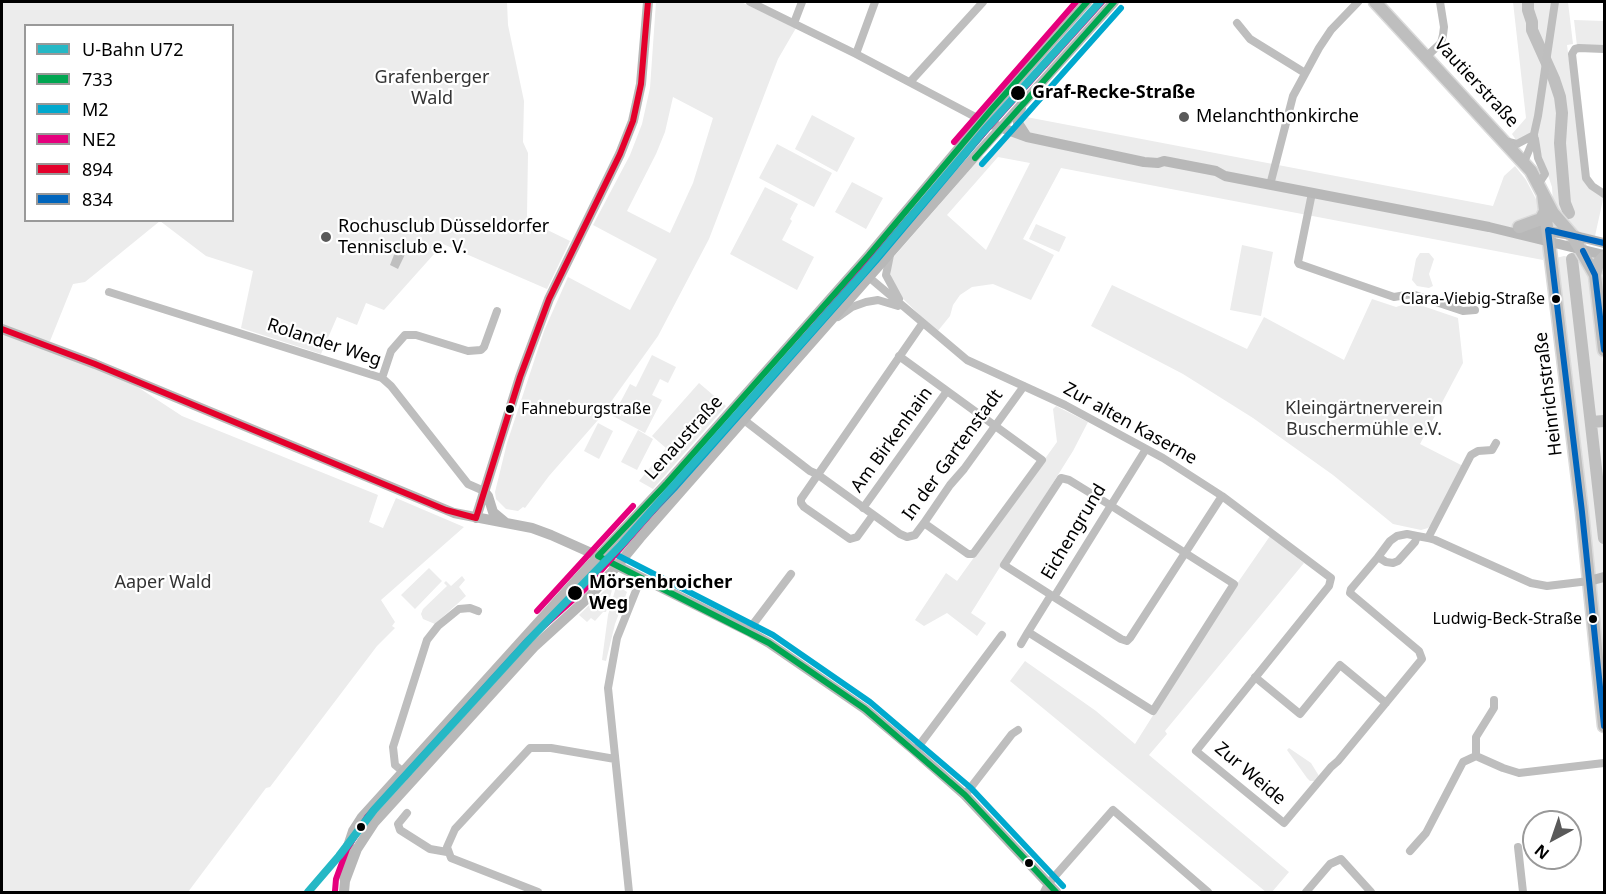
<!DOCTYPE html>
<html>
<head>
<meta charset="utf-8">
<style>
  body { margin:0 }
  #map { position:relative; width:1606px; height:894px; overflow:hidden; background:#fff; font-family:"Noto Sans",sans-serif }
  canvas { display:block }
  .frame { position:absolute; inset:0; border:3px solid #000; pointer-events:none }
  .legend { position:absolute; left:24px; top:24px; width:210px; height:198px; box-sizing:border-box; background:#fff; border:2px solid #999; margin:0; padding:8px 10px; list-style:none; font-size:18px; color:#000 }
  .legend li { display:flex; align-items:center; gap:12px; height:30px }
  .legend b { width:30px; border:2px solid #999 }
  .north { position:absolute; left:1522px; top:810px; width:60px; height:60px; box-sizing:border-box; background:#fff; border:2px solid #999; border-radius:50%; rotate:220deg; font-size:16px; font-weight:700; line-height:24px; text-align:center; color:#000 }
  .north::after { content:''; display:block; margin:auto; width:21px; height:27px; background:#595959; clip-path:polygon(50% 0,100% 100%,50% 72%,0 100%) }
</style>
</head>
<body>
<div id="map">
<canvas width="1606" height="894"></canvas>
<div class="frame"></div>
<ul class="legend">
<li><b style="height:8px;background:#25b8c5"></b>U-Bahn U72</li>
<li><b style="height:8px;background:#00a651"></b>733</li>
<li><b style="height:8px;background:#00a9ce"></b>M2</li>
<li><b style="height:8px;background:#e5007d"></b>NE2</li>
<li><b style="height:8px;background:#e4002b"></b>894</li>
<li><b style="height:8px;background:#0065bd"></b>834</li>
</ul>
<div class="north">N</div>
</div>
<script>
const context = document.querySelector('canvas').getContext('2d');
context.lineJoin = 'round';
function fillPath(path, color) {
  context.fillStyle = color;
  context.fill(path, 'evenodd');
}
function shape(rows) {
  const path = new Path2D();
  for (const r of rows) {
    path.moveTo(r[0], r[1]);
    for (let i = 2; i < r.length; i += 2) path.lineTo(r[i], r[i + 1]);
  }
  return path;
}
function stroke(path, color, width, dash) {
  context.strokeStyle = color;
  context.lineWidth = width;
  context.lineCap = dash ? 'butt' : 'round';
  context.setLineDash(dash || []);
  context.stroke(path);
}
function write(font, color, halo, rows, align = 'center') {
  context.font = font + ' "Noto Sans",sans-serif';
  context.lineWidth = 4.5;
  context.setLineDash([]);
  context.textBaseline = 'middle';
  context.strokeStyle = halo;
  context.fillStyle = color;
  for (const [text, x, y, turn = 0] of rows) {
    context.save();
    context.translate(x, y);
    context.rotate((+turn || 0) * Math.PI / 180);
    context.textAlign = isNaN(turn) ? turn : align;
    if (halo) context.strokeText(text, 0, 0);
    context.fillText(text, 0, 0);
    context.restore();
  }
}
fillPath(shape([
  [2,2,507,2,508,25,524,101,523,142,528,153,527,216,531,222,570,241,547,289,443,244,384,310,366,303,357,325,337,317,321,354,241,328,253,271,206,256,160,221,85,282,73,284,50,341,42,340,2,325],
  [26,26,232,26,232,220,26,220],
  [656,2,741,2,796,28,778,59,709,239,658,336,598,420,549,476,525,508,523,507,518,511,506,509,496,499,495,492,507,443,544,331,568,277,630,310,657,259,593,225,630,155,642,124,650,88],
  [673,97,713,118,693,183,670,233,627,211,656,154,665,132],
  [1092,2,1111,2,1047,69,1039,63],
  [1513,2,1568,2,1573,44,1567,45,1585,181,1604,195,1595,236,1573,230,1553,203,1552,187,1538,145,1516,140,1512,134,1526,118],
  [1574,20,1604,21,1604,46,1577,46],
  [812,115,855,138,837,172,795,149],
  [1021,116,1493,206,1504,176,1515,166,1526,180,1537,201,1544,245,1543,260,1061,168,1023,239,1054,255,1031,300,993,284,972,287,960,295,953,305,950,316,937,332,893,289,890,282,891,260,981,157,993,153,1019,125],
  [998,157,1030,163,986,250,947,215],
  [978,132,986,139,911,227,905,221,909,216],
  [777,144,832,173,814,207,759,178],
  [852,182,883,198,866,229,835,212],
  [765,187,798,204,790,219,792,221,782,240,814,257,797,290,730,254],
  [1036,224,1066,237,1059,252,1029,239],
  [1242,245,1273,252,1261,316,1230,310],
  [1429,253,1434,259,1429,274,1433,286,1429,288,1417,286,1412,280,1416,259,1420,253],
  [1564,256,1580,259,1593,275,1604,373,1604,710,1556,258],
  [856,276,863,282,625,552,615,547],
  [1112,285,1247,349,1264,317,1344,360,1372,299,1396,307,1411,302,1458,318,1463,363,1420,444,1463,466,1433,523,1428,528,1421,530,1393,524,1333,475,1253,418,1183,374,1091,326],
  [2,332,127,380,182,416,378,495,369,522,383,528,396,498,464,527,381,600,395,622,392,626,395,628,377,646,270,787,266,788,188,892,2,892],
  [652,355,676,367,668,383,660,379,652,395,662,400,645,433,613,416,630,384,636,387],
  [699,383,726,406,653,489,639,481,666,448,652,436],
  [1056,406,1088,422,1073,451,971,613,986,623,977,636,947,613,924,626,915,620,946,573,957,581,1057,442,1053,409],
  [598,423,613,431,599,459,584,451],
  [638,430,653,439,637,470,621,462],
  [1270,536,1304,563,1165,731,1167,734,1149,755,1289,872,1272,892,1266,892,1010,681,1025,661,1096,711,1135,744,1223,604],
  [429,568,442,581,415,609,401,595],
  [462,576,465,580,459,587,466,596,435,624,423,619,421,614,423,609,447,586,444,583,446,581,451,586],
  [611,584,612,590,606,612,603,612,595,621,591,618,587,622,579,615],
  [618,586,627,592,615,624,606,661,602,660,608,615,616,587],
  [1289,748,1311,763,1319,776,1315,781,1310,781,1307,778,1287,750]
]), '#ececec');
fillPath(shape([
  [399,242,409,246,398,269,390,265]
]), '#bfbfbf');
stroke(shape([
  [1528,2,1528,10,1532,22,1532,30,1554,79,1560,97,1562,113,1560,143,1565,203,1569,213],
  [1572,259,1604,538],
  [1591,422,1604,421]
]), '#bfbfbf', 12);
const primary = shape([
  [1375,2,1531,171,1553,213,1572,235,1595,275,1604,350],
  [1543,194,1582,512,1604,726],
  [1519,227,1541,219,1545,211],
  [1595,275,1598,263,1604,257]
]);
stroke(primary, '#dbdbdb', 15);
stroke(shape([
  [750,2,856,54,983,121],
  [794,23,802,2],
  [1237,23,1250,39,1305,73],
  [1604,49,1579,48,1575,49,1572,54,1586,178,1592,186,1604,194],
  [856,54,875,2],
  [1426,57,1441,43,1443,35,1444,27,1440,2],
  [910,82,983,2],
  [1535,139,1538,158,1545,174,1539,183],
  [1504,141,1517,144,1534,135],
  [1524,162,1532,143,1538,116,1555,2],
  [1270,185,1293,96,1319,48,1331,30,1358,2],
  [1312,193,1298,262,1299,264,1394,297,1412,294,1463,311,1475,310],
  [890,255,886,275,899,299],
  [858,268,967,360,1065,405,1163,458,1222,496,1331,578,1329,586,1196,751,1284,823,1331,767,1338,761,1422,659,1419,651,1350,593,1351,589,1378,557],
  [109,292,382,378,391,386,468,484,484,491],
  [838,317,852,307,866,302,878,300,898,306],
  [899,356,1042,460,973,554,968,554,924,523],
  [382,378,391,351,405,335,416,335,468,351,481,350,484,347,497,311],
  [744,420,810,471,817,474,900,534,907,537,915,535,924,523,950,485,964,469,1024,386],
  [1146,449,1054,597,1121,639,1127,641,1130,638,1222,496],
  [863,508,947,391],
  [873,515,857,537,850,539,804,507,801,503,801,499,922,324],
  [1417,536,1415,542,1398,561,1393,563,1386,562,1378,557,1390,541,1397,536,1407,534,1417,536,1428,538,1435,540,1531,583,1547,586,1589,581],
  [1428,538,1471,455,1478,451,1492,450,1496,443],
  [1051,595,1028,632,1153,711,1234,584,1110,505,1069,480,1061,478,1004,565,1051,595,1054,597],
  [748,631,791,574],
  [1021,644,1028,632],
  [1255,677,1300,714,1340,665,1386,703],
  [1494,700,1494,708,1476,737,1476,756,1503,768,1519,773,1604,763],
  [915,751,1002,635],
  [413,780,395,765,393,747,427,640,438,626,459,609,470,608,478,611],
  [965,795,1012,734,1018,730],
  [407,813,398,824,400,830,430,849,447,852],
  [1518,847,1523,892],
  [1410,851,1426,833,1463,762,1476,756],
  [538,892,451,858,447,847,455,829,530,748,551,748,615,759],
  [629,892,608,688,617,638,641,578],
  [1044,892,1048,884,1113,810,1208,892],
  [1306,892,1330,864,1341,859,1371,892]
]), '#bebebe', 8);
stroke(shape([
  [1021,108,1018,114,1018,123,1027,137],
  [983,121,1027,137,1144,162,1158,163,1164,161,1216,171,1225,176,1489,227,1604,255],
  [1520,227,1572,235,1604,243],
  [2,329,95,364,454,513,532,528,551,535,598,556,748,631,769,643,865,709,915,751,965,795,1056,892],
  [484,491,488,496,493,512,505,522],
  [476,518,520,377,549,299,620,154,633,121,641,84,648,2],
  [1589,581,1604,577],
  [345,881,357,849,374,823,535,646,590,596,617,566,640,538,970,162,1114,2],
  [344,892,345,881,343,873,345,855,353,831,362,817,590,565,667,483,869,255,991,110,1087,2]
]), '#b8b8b8', 10);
stroke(primary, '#bebebe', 12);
stroke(shape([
  [975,158,1114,2],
  [1056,892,965,795,865,709,769,643,598,556,667,483,869,255,991,110,1087,2]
]), '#00a651', 6);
stroke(shape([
  [982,164,1121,8],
  [1063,886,971,788,870,702,773,635,613,553,674,489,876,261,998,116,1094,8]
]), '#00a9ce', 6);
stroke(shape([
  [954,142,1076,2],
  [537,611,633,506],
  [335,891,336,879,347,849,367,817,528,640,584,590,963,156,1102,2]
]), '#e5007d', 6);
stroke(shape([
  [2,329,95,364,446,510,476,518],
  [476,518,520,377,549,299,620,154,633,121,641,84,648,2]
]), '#e4002b', 6);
stroke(shape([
  [1604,243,1548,230,1582,512,1604,726],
  [1583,251,1595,275,1604,350]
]), '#0065bd', 6);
stroke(shape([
  [308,892,339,856,374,810,529,640,621,545,863,273,982,133,1100,2]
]), '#25b8c5', 8);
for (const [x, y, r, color] of [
  [1018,93,8,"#000"],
  [1184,117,6,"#595959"],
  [326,237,6,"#595959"],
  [1556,299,5,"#000"],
  [510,409,5,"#000"],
  [575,593,8,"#000"],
  [1593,619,5,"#000"],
  [361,827,5,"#000"],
  [1029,863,5,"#000"]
]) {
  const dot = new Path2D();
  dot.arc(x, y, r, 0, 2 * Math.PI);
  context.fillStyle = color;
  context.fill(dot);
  stroke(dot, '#fff', 2);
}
write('16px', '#000', '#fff', [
  ["Clara-Viebig-Straße",1545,299],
  ["Fahneburgstraße",521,409,"left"],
  ["Ludwig-Beck-Straße",1582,619]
], 'right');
write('18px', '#333', '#fff', [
  ["Grafenberger",432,78],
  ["Wald",432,99],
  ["Kleingärtnerverein",1364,409],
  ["Buschermühle e.V.",1364,430],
  ["Aaper Wald",163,583]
]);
write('18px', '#000', '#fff', [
  ["Vautierstraße",1476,83,47],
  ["Rolander Weg",324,343,18],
  ["Heinrichstraße",1549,394,-97],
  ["Zur alten Kaserne",1130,424,29],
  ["Lenaustraße",684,438,-48],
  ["Am Birkenhain",892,440,-54],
  ["In der Gartenstadt",953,455,-54],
  ["Eichengrund",1074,532,-59],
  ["Zur Weide",1250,774,40]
]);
write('bold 18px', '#000', '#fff', [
  ["Graf-Recke-Straße",1032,93],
  ["Mörsenbroicher",589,583],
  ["Weg",589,604]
], 'left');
write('18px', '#000', '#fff', [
  ["Melanchthonkirche",1196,117],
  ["Rochusclub Düsseldorfer",338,227],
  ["Tennisclub e. V.",338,248]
], 'left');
</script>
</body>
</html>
